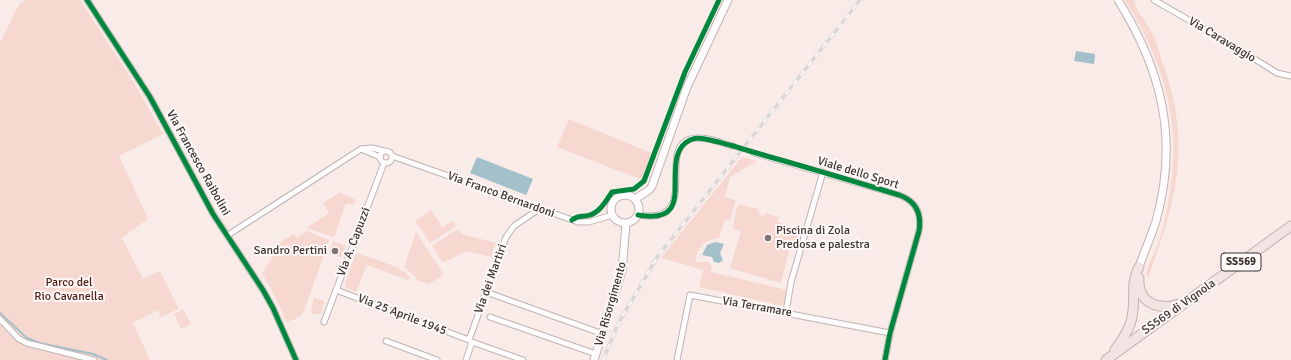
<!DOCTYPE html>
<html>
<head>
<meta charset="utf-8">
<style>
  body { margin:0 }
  canvas { display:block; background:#f9ebe8 }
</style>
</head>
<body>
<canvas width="1291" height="360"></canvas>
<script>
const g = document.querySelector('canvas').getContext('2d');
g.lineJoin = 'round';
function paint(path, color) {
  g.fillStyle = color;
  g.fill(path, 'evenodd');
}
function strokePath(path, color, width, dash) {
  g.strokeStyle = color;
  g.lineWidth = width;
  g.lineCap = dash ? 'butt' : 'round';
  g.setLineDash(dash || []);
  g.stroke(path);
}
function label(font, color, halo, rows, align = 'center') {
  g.font = font + ' Signika,sans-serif';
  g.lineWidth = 4;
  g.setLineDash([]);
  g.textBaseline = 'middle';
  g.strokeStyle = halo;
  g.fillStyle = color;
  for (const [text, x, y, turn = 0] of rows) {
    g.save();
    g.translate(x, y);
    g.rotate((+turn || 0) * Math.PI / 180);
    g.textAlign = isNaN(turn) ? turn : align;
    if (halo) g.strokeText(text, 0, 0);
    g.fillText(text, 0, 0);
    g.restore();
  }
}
paint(new Path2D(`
  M27 0H80L133 81 163 134 119 156 148 219 122 238 143 279 160 271 179 309 161 317 158 310 133 323 150 360H0V43L19 4Z
  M1125 0H1134C1136 12 1148 24 1153 34 1158 44 1160 56 1164 66 1192 148 1176 200 1148 279L1146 273C1151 258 1159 243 1163 227 1185 141 1172 75 1125 0Z
  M569 119 654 154 645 181 557 147Z
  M742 157 757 161 730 177 725 197 736 200 730 221 725 220 719 238C705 240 696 247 696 262H708L712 267 711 272 787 290 783 306 699 287 703 270 707 271 661 258Z
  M341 192 343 194 356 200 354 205 346 203 334 237 307 228 329 213 323 203Z
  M738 204 758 209 760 215 765 216V213L779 217 778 222 800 229 796 245 791 244 781 283 730 268 741 231 732 228Z
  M431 210 442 227 453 221 456 226 430 243 415 221Z
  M458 229 462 234 496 243 491 257 466 251 443 263 432 246Z
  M307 231 329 240C325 251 305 312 301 316 297 319 291 320 286 322L277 300 262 273 271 260 277 244 294 234 297 238Z
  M416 232 444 275 429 284 416 280V277L404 267Z
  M333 241 346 246 341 257 329 253Z
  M356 253C368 257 404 267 410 277L408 280 367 265 356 292 346 288 345 283Z
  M314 298 325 301 321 314H313L311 311Z
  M183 309 191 324 181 329 174 314Z`), '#f6d8d1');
paint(new Path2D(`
  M1076 51 1095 54 1094 64 1074 61Z
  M477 157 533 179 526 195 470 173Z
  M715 242 724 244 720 253 723 260 719 263 714 262 712 257 702 255 707 245Z`), '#a4c0ca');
strokePath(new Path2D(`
  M0 313 27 338 40 343 93 354 107 360`), '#a4c0ca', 2);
strokePath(new Path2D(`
  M733 146 754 153`), '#d3c6c3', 5, [5, 2.5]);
const minor = new Path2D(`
  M87 0 150 97 213 214 263 290 273 308 296 360
  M1154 0 1234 46 1277 73 1291 76
  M380 157a6 6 0 1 1 12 0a6 6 0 1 1-12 0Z
  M754 153 899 195C916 201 922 213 919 231L890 333 885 360
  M392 156 578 222H589L612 215
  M380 157 361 149 372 148 384 151
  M638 215C707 227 650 140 697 138 709 137 722 143 733 146
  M228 235 361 149
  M336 290 469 340
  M486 292 603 334
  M786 312 791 282 823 172
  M490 317 596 354
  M0 319 19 339 27 343 94 360
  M324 322 384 163
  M386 341 437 360
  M472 342 523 360
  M466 360 472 342 469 340 506 237 514 226 539 209
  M677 360 690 295 890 333`);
const secondary = new Path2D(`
  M1118 0C1162 70 1179 140 1156 221 1151 237 1144 252 1139 267
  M611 209a14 14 0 1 1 28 0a14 14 0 1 1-28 0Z
  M635 199 649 190 652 186 687 87 728 0
  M594 360 622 271 626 224`);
const trunk = new Path2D(`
  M1139 278C1137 303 1159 311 1179 304
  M1115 350C1124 337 1132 326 1133 310 1135 295 1131 281 1139 267
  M1106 360 1291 226`);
strokePath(minor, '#bfb4b2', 7);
strokePath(secondary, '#bfb4b2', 9);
strokePath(trunk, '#c5b0ac', 11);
strokePath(minor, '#fefcfc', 5);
strokePath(secondary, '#fefcfc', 7);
strokePath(trunk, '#f1e4e2', 9);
const rail = new Path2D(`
  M603 360 618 324 658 256 860 0`);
strokePath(rail, '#dbd7d7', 3.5);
strokePath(rail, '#fef9f8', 2, [6]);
strokePath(new Path2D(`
  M87 0 150 97 213 214 263 290 273 308 296 360
  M638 215C703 227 655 157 690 140 694 138 700 138 705 139 727 143 748 151 770 157 813 169 856 182 899 195 916 201 922 213 919 231L890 333 885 360
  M572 220C581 214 581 218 590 215 600 212 606 201 612 192L634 189 644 181 685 72 719 0`), '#00873e', 5);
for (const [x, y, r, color] of [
  [768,238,4,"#7e7371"],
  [335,251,4,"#7e7371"]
]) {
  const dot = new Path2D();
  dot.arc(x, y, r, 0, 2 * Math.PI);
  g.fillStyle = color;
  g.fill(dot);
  strokePath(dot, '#fef9f8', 1.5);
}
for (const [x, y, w] of [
  [1241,262,40]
]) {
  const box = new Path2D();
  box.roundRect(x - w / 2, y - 9, w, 18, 3);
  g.fillStyle = '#fef9f8';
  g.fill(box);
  strokePath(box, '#3c3331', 1);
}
label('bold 11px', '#3c3331', null, [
  ["SS569",1241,262]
]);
label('12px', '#3c3331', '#fef9f8', [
  ["Via Caravaggio",1222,40,31],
  ["Via Francesco Raibolini",198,163,61],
  ["Viale dello Sport",858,173,17],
  ["Via Franco Bernardoni",501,195,20],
  ["Via A. Capuzzi",354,242,-69],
  ["Via dei Martiri",491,279,-70],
  ["Via Risorgimento",611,304,-74],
  ["Via Terramare",757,307,10],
  ["SS569 di Vignola",1179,307,-35],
  ["Via 25 Aprile 1945",402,315,21]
]);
label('12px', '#3c3331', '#fef9f8', [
  ["Piscina di Zola",776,231],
  ["Predosa e palestra",776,245],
  ["Sandro Pertini",327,251,"right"]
], 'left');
label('12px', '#511b11', '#fef9f8', [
  ["Parco del",69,283],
  ["Rio Cavanella",69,297]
]);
</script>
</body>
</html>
